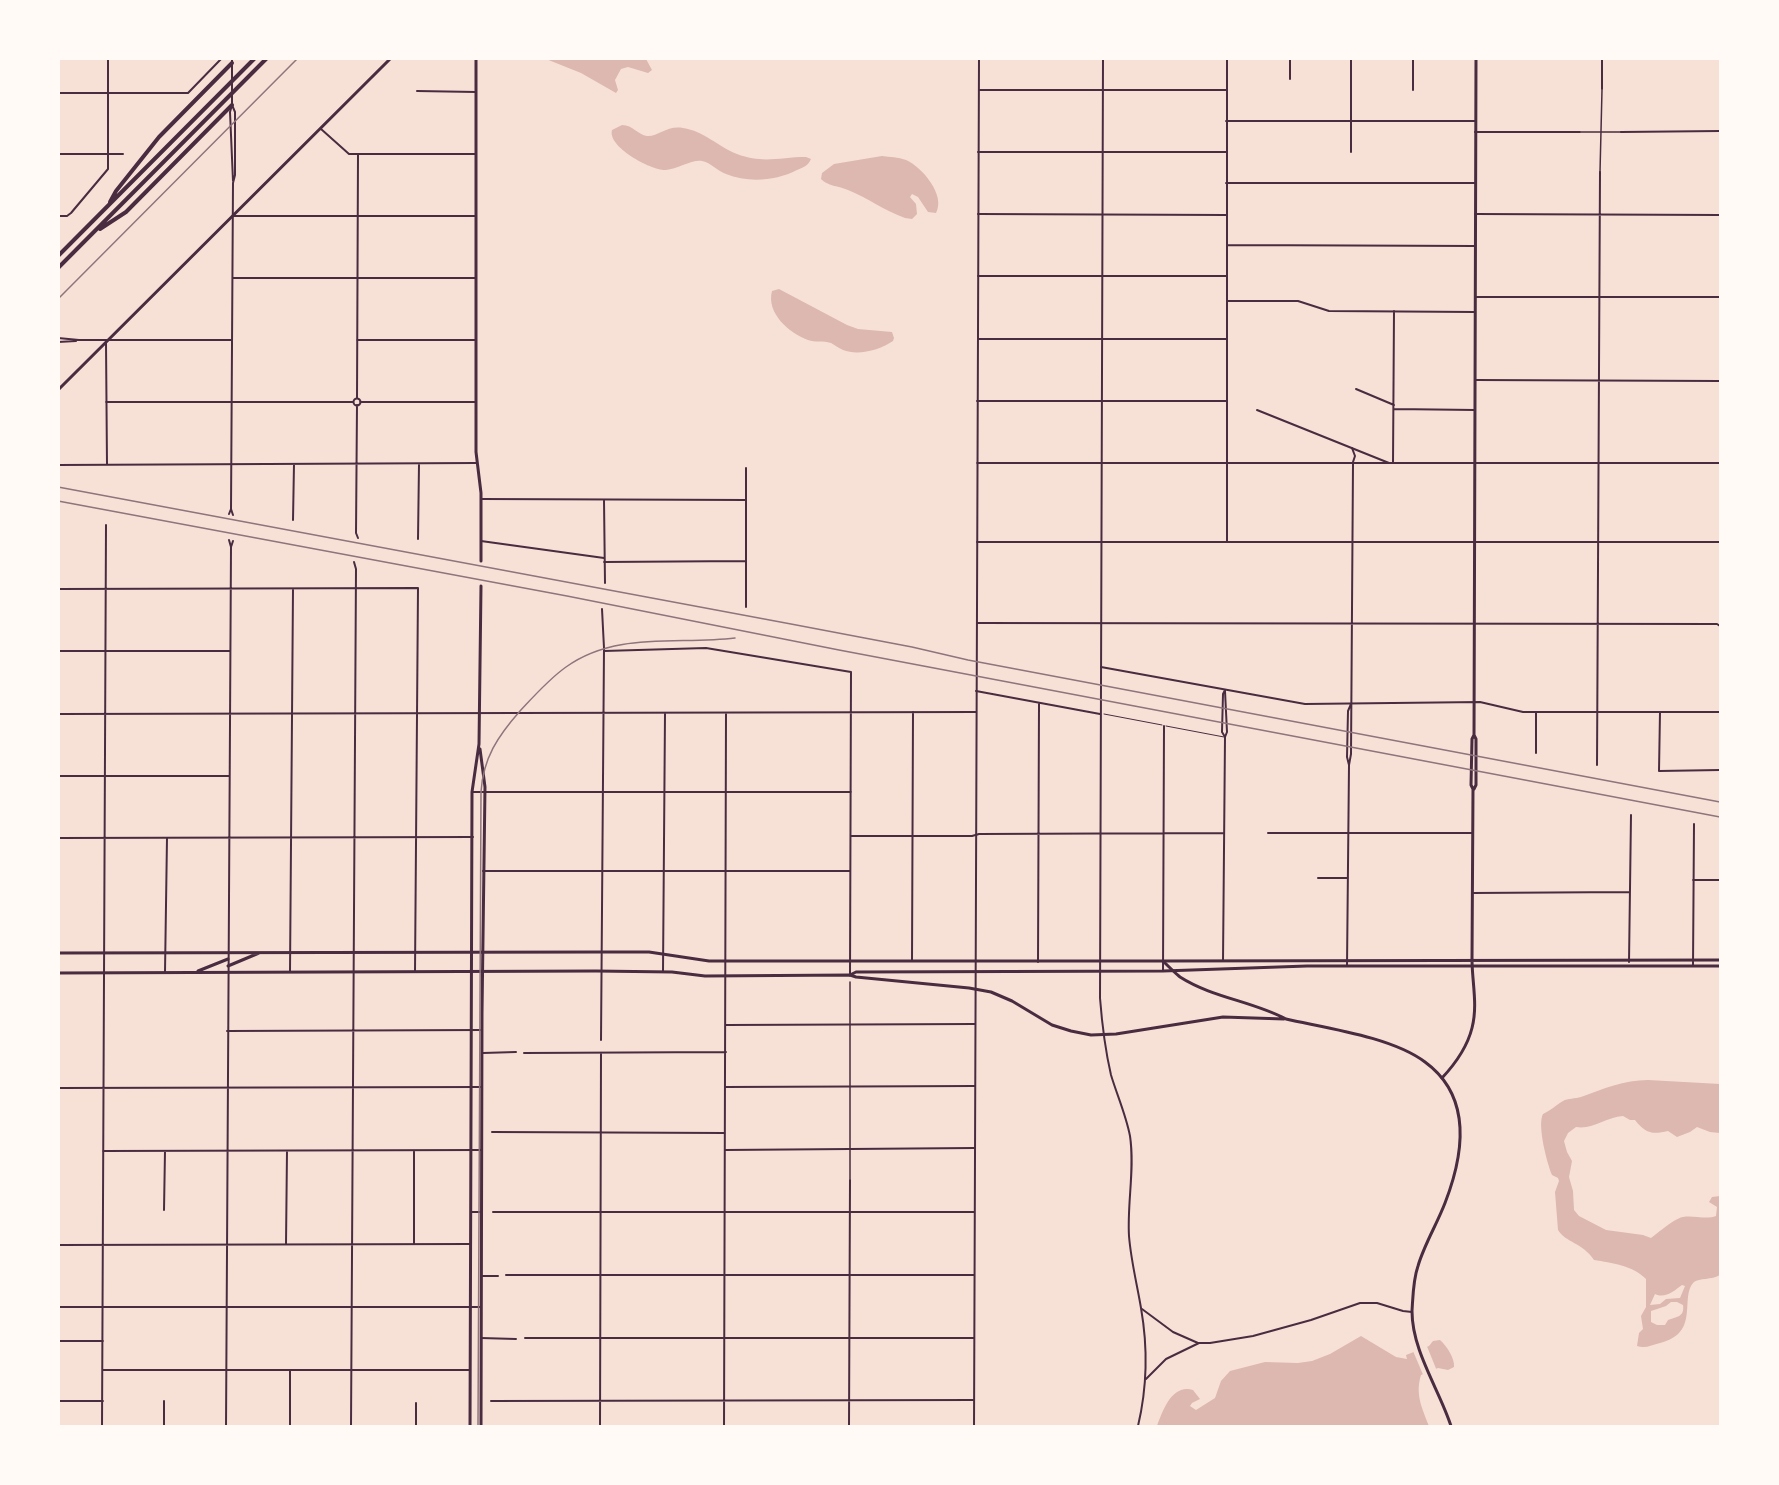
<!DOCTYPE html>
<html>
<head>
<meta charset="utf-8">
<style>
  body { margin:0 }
  #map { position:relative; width:1779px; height:1485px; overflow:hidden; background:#f7e1d7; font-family:Commissioner,sans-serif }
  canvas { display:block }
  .frame { position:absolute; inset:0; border:60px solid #fffaf5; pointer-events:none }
</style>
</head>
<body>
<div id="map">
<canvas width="1779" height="1485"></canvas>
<div class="frame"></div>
</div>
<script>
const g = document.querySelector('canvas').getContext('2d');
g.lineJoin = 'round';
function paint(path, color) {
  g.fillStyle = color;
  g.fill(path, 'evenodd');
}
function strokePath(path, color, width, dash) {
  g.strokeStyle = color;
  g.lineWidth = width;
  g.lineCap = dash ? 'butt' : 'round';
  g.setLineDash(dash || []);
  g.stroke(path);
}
paint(new Path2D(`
  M546 59H646L652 70 648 73 628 67 621 69 615 80 618 90 616 93 581 73Z
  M622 125C633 125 638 135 647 136 658 137 667 125 683 128 704 131 717 146 737 154 763 164 780 157 806 157L811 159C808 166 804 167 797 170 776 181 748 183 726 174 717 171 710 162 702 161 693 159 677 169 666 170 652 171 607 147 612 130Z
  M882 156C890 157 898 157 906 160 922 167 946 195 936 213L928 212 918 197 912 194 910 197 916 204 917 214 912 219 905 218C885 211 868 198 848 190 839 186 827 186 821 179L822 173 834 164Z
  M779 289 847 325 858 329 892 332 894 338 893 341C880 350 858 356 843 350 838 348 835 345 831 343 823 340 815 343 808 340 789 333 766 313 772 291Z
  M1648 1080 1720 1084V1133L1710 1132 1697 1127 1690 1132 1677 1137 1668 1131C1652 1135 1645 1133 1635 1120H1630L1623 1116C1606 1117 1593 1130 1576 1127L1568 1133 1564 1141 1567 1152 1572 1161 1569 1177 1573 1191 1574 1210 1579 1216 1606 1230 1643 1235 1651 1238C1658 1233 1675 1218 1683 1217 1694 1215 1706 1220 1716 1216L1717 1207 1709 1202 1712 1197 1720 1196V1275C1712 1280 1699 1278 1694 1282 1679 1297 1701 1333 1660 1343 1652 1345 1645 1349 1637 1346L1639 1333 1643 1329 1641 1316 1646 1307V1279C1632 1265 1612 1263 1594 1260 1582 1242 1566 1243 1558 1230L1555 1192 1559 1181 1558 1178 1552 1175C1547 1163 1537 1125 1543 1114 1551 1110 1555 1106 1563 1101 1568 1098 1575 1099 1581 1097 1603 1089 1624 1080 1648 1080ZM1682 1285 1685 1286 1680 1298 1666 1299 1660 1304 1650 1305 1655 1294C1665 1299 1674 1291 1682 1285ZM1671 1302H1677L1683 1305C1685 1317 1676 1317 1668 1320L1665 1325H1657L1651 1322V1311L1666 1306Z
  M1361 1336 1396 1357 1407 1359 1406 1355 1429 1346 1433 1341 1440 1340C1447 1346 1455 1359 1454 1367L1448 1370 1438 1368 1421 1375C1415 1394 1422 1408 1429 1426H1157C1163 1410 1172 1384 1193 1390L1200 1399 1192 1403 1190 1406 1196 1410 1215 1398 1221 1381 1230 1371 1265 1362 1298 1363 1312 1361 1330 1354Z`), '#dcb8b0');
paint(new Path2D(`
  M1426 1344 1437 1371 1424 1377 1413 1351Z`), '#f7e1d7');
strokePath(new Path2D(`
  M1104 714 1162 725
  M1166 726 1224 737`), '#4a2c40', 1);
strokePath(new Path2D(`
  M1581 132H1621
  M1600 172 1602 90
  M850 982V1179`), '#4a2c40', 1.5);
strokePath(new Path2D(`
  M1227 58V542
  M1290 58V79
  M1602 58V89
  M979 90H1227
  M1413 90V58
  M417 91 476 92
  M58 93H188L222 58
  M1226 121H1475
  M321 129 349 154H476
  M1475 132H1580
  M1621 132 1720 131
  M978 152H1226
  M1351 152V58
  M58 154H123
  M1226 183H1475
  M978 214 1226 215
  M1475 214 1720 215
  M58 216H67L71 213 108 169V58
  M233 216H476
  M1227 245 1475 246
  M978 276H1227
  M233 278H476
  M1475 297H1720
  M1228 301H1298L1329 311 1475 312
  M978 339H1227
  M357 340H476
  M106 343 107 465
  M1475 380 1720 381
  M1356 389 1394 405
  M357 398 358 154
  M353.5 402a3.5 3.5 0 1 1 7 0a3.5 3.5 0 1 1-7 0Z
  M977 401H1227
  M106 402H353
  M360 402H476
  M357 405 356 533 358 538
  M1394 409 1475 410
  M1257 410 1389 463
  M1393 463 1394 311
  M58 465 476 463
  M746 468V607
  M482 499 746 500
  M604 500 605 583
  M293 520 294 464
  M418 539 419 464
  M481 541 604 558
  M977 542H1720
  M231 547 233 541
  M604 562 746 561
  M58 589 418 588 415 972
  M977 623 1717 624 1720 626
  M58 651H230
  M604 651 706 648 851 672 850 975
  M1101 667 1305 704 1480 702 1523 712H1720
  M976 691 1100 714
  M1536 712V753
  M1660 712 1659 771 1720 770
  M58 714 976 712
  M1225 737 1222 732 1223 694 1225 690
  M1349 765 1351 754 1353 463
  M1597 765 1600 172
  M58 776H229
  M473 792H851
  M1268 833H1472
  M851 836H972L979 834 1224 833
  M58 838 473 837
  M483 871H850
  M1318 878H1348
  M1693 880H1720
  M1472 893 1630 892
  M912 961 913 712
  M1223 961 1225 737 1227 732 1225 691
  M1038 962 1039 704
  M1629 962 1631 815
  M1347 966 1349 765 1347 757 1348 711 1351 704
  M1693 966 1694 824
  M663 971 665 713
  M1163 971 1164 726
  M165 972 167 838
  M290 972 293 589
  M726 1025 975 1024
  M227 1031 482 1030
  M601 1040 604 648 602 609
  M483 1053 516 1052
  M524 1053 726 1052
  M725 1087 975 1086
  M58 1088 482 1087
  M492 1132 725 1133
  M725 1150 974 1148
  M103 1151 481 1150
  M164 1210 165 1151
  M471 1212H481
  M493 1212H974
  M286 1244 287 1151
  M414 1244V1151
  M58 1245 471 1244
  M506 1275H974
  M481 1276H498
  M58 1307H481
  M1142 1309 1173 1332 1198 1343
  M481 1338 516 1339
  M525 1338H974
  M58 1341H103
  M103 1370H470
  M290 1370V1426
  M1146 1379 1166 1359 1199 1343H1210L1253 1336 1311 1320 1360 1303H1377L1403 1311 1412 1312
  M58 1401H103
  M491 1401 974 1400
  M102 1426 106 525
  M164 1426V1401
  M226 1426 231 547 229 540
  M351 1426 356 569 354 562
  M416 1426V1403
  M600 1426 601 1053
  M724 1426 726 713
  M849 1426 850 1180`), '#4a2c40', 2);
strokePath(new Path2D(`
  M232 58V105L230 112 233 181
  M1103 58 1100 998C1102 1024 1105 1049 1111 1075 1117 1095 1126 1115 1130 1136 1135 1169 1127 1203 1129 1236 1131 1261 1137 1284 1141 1308 1148 1348 1147 1388 1138 1426
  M58 338 79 340H232
  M58 342 76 341
  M1352 448 1355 456 1353 462
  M977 463H1720
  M231 509 233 515
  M229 514 231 509 233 183 235 175V112L232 105
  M974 1426 979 58`), '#4a2c40', 2);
strokePath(new Path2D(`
  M476 58V452L481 493V561
  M58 390 391 58
  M480 749 485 787 482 1013 481 1426
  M1474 789 1476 785V739L1474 735
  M1163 961 1720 960
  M850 975 856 972 1163 971 1307 966H1720
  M1442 1078C1456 1063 1467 1048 1472 1028 1478 1005 1472 982 1472 959 1472 903 1473 846 1473 789L1471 785 1472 739 1474 735 1476 58
  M470 1426 472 792 479 744 481 586`), '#4a2c40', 3);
strokePath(new Path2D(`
  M58 953 601 952H649L709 961H1163C1168 966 1174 972 1180 977 1213 998 1252 1001 1286 1019 1326 1028 1392 1037 1425 1062 1473 1097 1464 1154 1445 1203 1437 1224 1424 1245 1418 1266 1413 1280 1413 1296 1412 1311 1412 1351 1439 1389 1451 1426
  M228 966 259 953
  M198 971 228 959
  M58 973 596 971 672 972 705 976 850 975 856 977 969 988 991 992 1012 1001 1052 1025 1071 1031 1091 1035 1116 1034 1223 1017 1284 1019`), '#4a2c40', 3);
strokePath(new Path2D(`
  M110 202 116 191 159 137 232 63
  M100 229 126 212 232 105
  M58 256 255 58
  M58 268 267 58`), '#4a2c40', 4);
strokePath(new Path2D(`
  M58 299 298 58
  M58 487 791 624 912 647 968 660 1720 802
  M58 501 567 596 839 650 1720 817
  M478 1426 481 792C483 758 498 736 520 711 534 696 549 679 566 667 616 631 678 645 735 638`), '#8f747c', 1.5);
</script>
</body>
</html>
